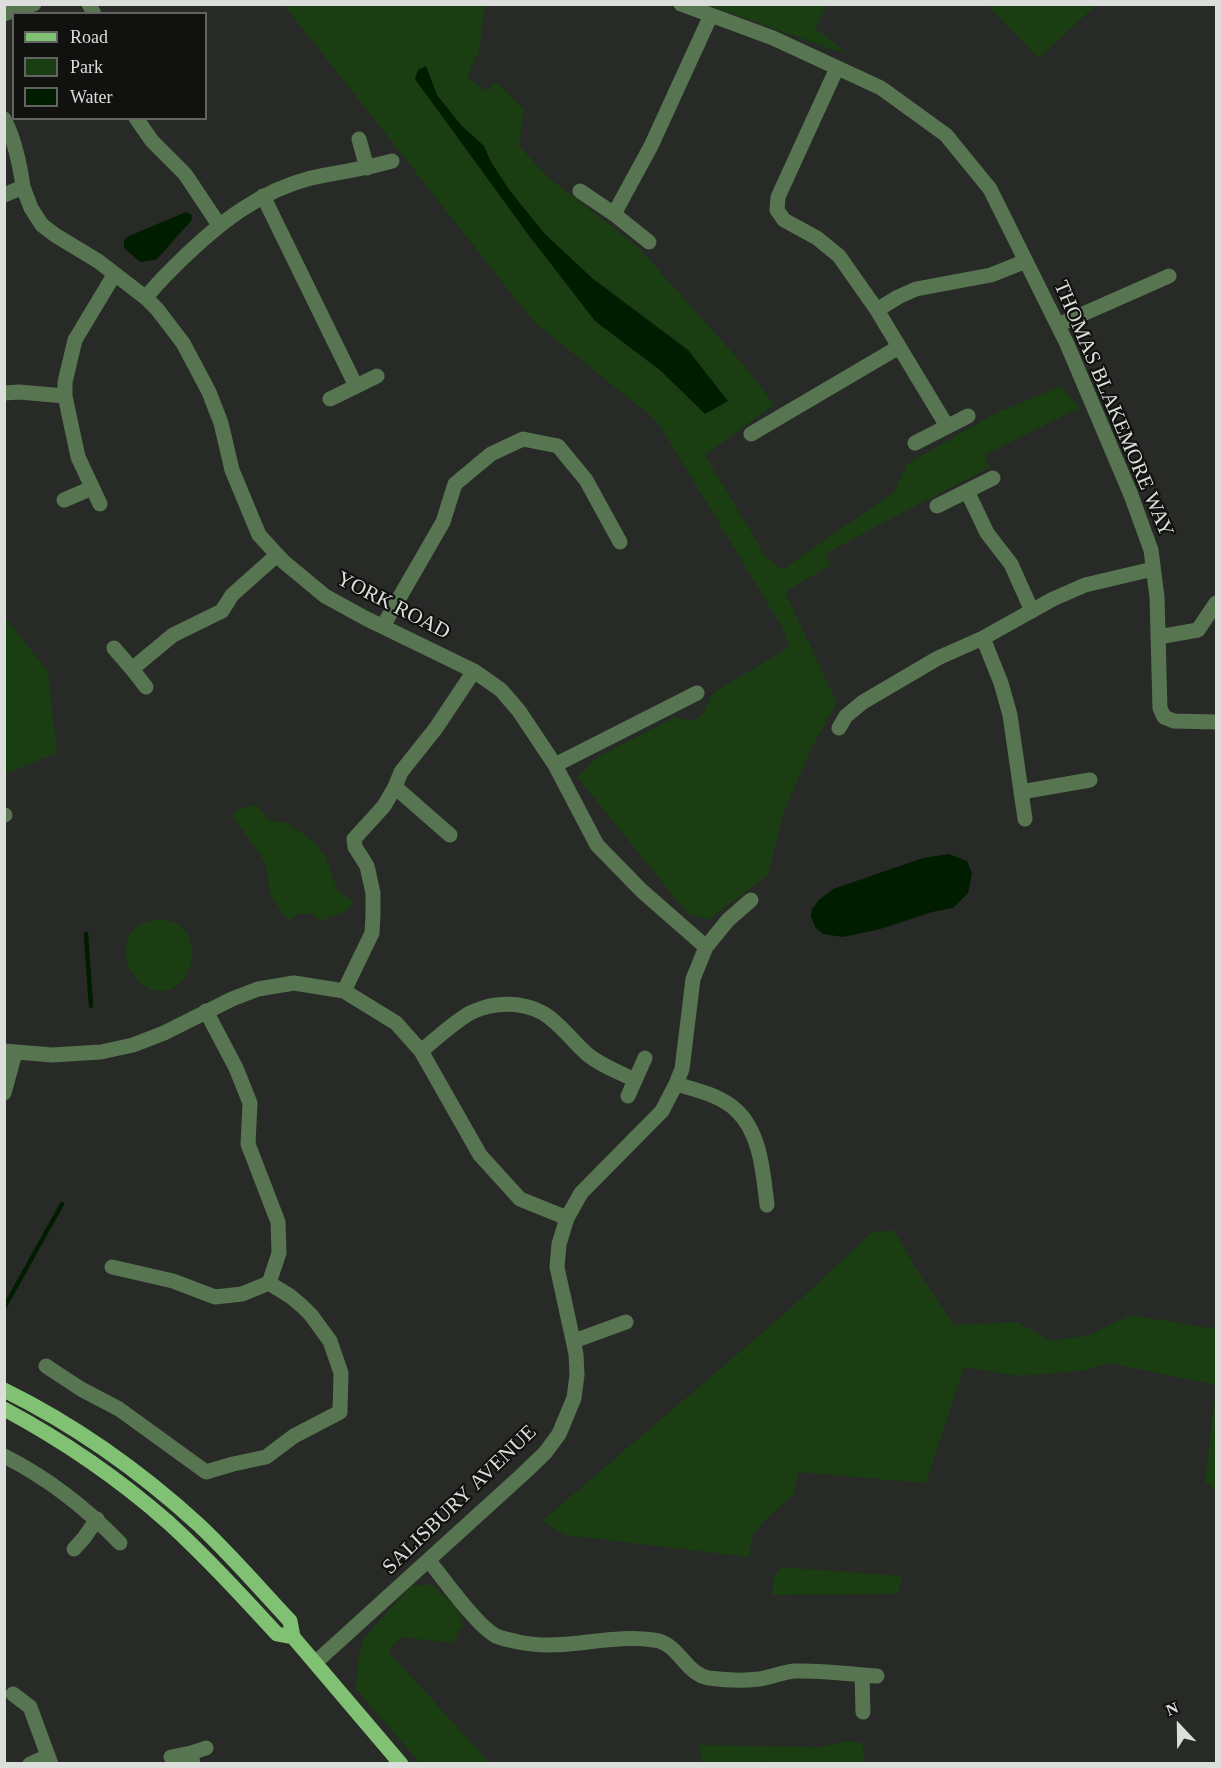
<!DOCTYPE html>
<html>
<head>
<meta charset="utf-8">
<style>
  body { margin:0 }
  #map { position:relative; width:1221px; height:1768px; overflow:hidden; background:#272a26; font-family:Georgia,serif }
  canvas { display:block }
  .frame { position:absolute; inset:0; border:6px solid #dbdedb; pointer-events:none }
  .legend { position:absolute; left:12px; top:12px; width:195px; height:108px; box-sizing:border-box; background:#111210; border:2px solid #626461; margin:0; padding:8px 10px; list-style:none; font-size:18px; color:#dbdedb }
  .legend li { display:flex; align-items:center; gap:12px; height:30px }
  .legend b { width:30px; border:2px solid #626461 }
  .north { position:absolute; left:1149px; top:1696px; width:60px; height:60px; -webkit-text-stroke:4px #111210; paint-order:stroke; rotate:338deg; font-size:16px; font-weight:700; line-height:24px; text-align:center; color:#dbdedb }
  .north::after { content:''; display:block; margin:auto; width:21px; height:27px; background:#dbdedb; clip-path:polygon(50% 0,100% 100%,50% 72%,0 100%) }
</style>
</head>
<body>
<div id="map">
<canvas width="1221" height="1768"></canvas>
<div class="frame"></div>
<ul class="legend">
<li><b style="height:8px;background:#81c173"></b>Road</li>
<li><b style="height:16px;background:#1a3e12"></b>Park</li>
<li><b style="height:16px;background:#011d00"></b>Water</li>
</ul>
<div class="north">N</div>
</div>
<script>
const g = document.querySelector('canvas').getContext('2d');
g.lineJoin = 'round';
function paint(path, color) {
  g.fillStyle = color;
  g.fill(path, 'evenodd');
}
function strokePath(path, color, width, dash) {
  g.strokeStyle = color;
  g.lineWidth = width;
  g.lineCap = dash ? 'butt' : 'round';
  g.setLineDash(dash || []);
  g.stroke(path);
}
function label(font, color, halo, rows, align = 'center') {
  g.font = font + ' Georgia,serif';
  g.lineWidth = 4.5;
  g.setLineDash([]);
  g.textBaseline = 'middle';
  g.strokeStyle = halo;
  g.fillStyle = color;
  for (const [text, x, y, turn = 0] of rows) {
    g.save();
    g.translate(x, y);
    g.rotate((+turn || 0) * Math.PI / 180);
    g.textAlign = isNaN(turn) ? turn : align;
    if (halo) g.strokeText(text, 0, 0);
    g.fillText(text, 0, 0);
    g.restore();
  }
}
paint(new Path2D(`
  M284 5H485L479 51 467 77 486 91 496 82 524 109 519 146 549 178 638 247 748 370 774 405 705 455 766 557 782 570 894 492 907 464 994 414 1060 386 1080 408 984 455 990 467 826 553 831 565 785 592 837 703 812 747 783 814 768 875 709 920 688 914 577 777 598 757 675 717 693 721 703 714 713 693 790 647 782 627 657 421 533 321Z
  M708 5H827L815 28 846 52 834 50Z
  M987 5H1096L1039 58Z
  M5 617 48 672 57 753 5 774Z
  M256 804 268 820 287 823 316 843 326 859 338 891 354 901 346 911 320 921 312 914H296L290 921 281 912 270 893 266 866 258 851 233 818 235 811Z
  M158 919C164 920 170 920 176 923 203 938 194 988 163 991 128 994 102 926 158 919Z
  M894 1230 915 1267 954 1325 1017 1322 1050 1341 1089 1335 1130 1315 1216 1329V1490L1205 1482 1216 1385 1109 1363 1083 1371 1018 1376 964 1367 926 1483 798 1472 794 1494 767 1518 752 1536 749 1557 565 1535 542 1521 790 1309 871 1233Z
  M781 1567 902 1576 898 1594 772 1595 774 1577Z
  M431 1584 456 1607 463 1625 453 1643 401 1637 388 1651 490 1763H420L356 1689 358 1661 364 1638 411 1586Z
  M848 1741 862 1743 865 1763 770 1764 765 1761 751 1764 703 1763 698 1745 818 1747Z`), '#1a3e12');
paint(new Path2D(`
  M426 66 437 95 461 125 484 146 491 162 510 191 545 234 592 278 688 350 728 401 705 414 661 371 595 321 530 237 415 79 418 70Z
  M186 212 192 215 191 221 156 260 140 262 124 248V240L129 236Z
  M949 854 967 861 972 874 968 893 953 908 932 912 880 929 843 937 823 934 815 927 811 916 812 909 819 900 833 889 923 858Z`), '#011d00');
strokePath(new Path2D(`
  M86 934 91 1006
  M4 1308 62 1204`), '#011d00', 4.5);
strokePath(new Path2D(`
  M89 4 94 14
  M681 4 773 38 881 88 946 135 990 189 1067 344 1131 495 1151 550 1157 597 1160 708 1164 717 1174 721 1216 722
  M4 14 34 4
  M837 68 778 197 777 210 784 220 817 238 839 256 877 310 947 426
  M136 118 152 141 185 174 219 225
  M4 119C15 140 20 165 23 187
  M359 139 367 168
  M580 191 614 214 649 242
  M4 195 23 187 31 208 42 225 55 235 98 261 146 298 157 309 183 343 209 392 221 423 232 470 259 535 284 562 325 596 365 618 474 671 501 690 519 711 555 765 597 845 642 891 706 947
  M263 196 356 386
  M614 214 651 146 711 15
  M146 298C156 284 168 273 180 261 218 224 259 191 311 178 338 172 365 169 392 161
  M877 310 898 297 916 289 991 275 1026 261
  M1058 325 1169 276
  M4 393 19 392 65 396
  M330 399 377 376
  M751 434 899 347
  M915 443 968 416
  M967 491 987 533 1011 564 1032 611
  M64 500 92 488
  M100 504 78 457 65 396V382L75 340 114 275
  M937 506 993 478
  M383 626 443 522 455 484 491 454 523 439 558 446 586 480 620 542
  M1158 637 1198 630 1216 603
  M983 638 1001 683 1010 715 1025 819
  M114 648 132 669 173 635 222 611 232 595 277 555
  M132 669 146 687
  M839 728 846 716 863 702 938 658 983 638 1053 599 1085 585 1153 569
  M555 765 697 693
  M395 787 450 835
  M1021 792 1090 780
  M4 815H5
  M344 991 372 933 373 915V893L367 866 355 847 354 839 384 806 395 787 401 772 436 728 474 671
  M206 1011 236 1068 250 1103 248 1144 278 1222 279 1253 269 1283
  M4 1051 52 1055 101 1052 133 1045 164 1033 232 999 258 989 294 983 344 991 396 1023 421 1051 480 1155 520 1199 567 1218
  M421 1051C435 1040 456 1020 472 1012 494 1002 521 1001 543 1013 560 1023 572 1041 587 1054 601 1066 619 1072 635 1080
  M676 1084C696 1090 720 1095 736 1110 761 1133 763 1173 767 1205
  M4 1093 15 1053
  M628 1096 645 1058
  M574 1341 626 1322
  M46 1366 81 1389 119 1409 206 1472 233 1464 266 1457 294 1436 340 1412 341 1373 330 1341 311 1315 302 1306 290 1296 269 1283 242 1294 215 1297 173 1281 112 1267
  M4 1456C48 1478 86 1508 120 1543
  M74 1549 84 1538 97 1519
  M429 1561C444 1579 477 1626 496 1636 503 1639 511 1640 518 1642 565 1652 608 1633 654 1640 679 1643 685 1674 709 1678 724 1680 743 1681 759 1679 771 1677 783 1672 794 1671 822 1670 849 1674 877 1676
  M316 1662 522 1475 545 1453 559 1434 574 1398 577 1375 576 1354 557 1267 559 1244 567 1218 581 1193 662 1111 676 1084 682 1069 693 979 706 947 728 920 751 900
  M862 1675 863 1712
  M13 1694 30 1707 51 1764
  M171 1757 191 1753
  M30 1764 48 1756
  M193 1764 191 1753 206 1748`), '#577550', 15);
strokePath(new Path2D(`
  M4 1390C75 1425 141 1472 199 1525 231 1555 260 1589 290 1621L293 1637 401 1764
  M4 1409C64 1441 119 1479 169 1523 207 1558 242 1596 277 1634L293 1637`), '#81c173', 15);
label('21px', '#dbdedb', '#111210', [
  ["THOMAS BLAKEMORE WAY",1113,409,67],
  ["YORK ROAD",393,606,27],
  ["SALISBURY AVENUE",460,1500,-44]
]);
</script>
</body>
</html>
